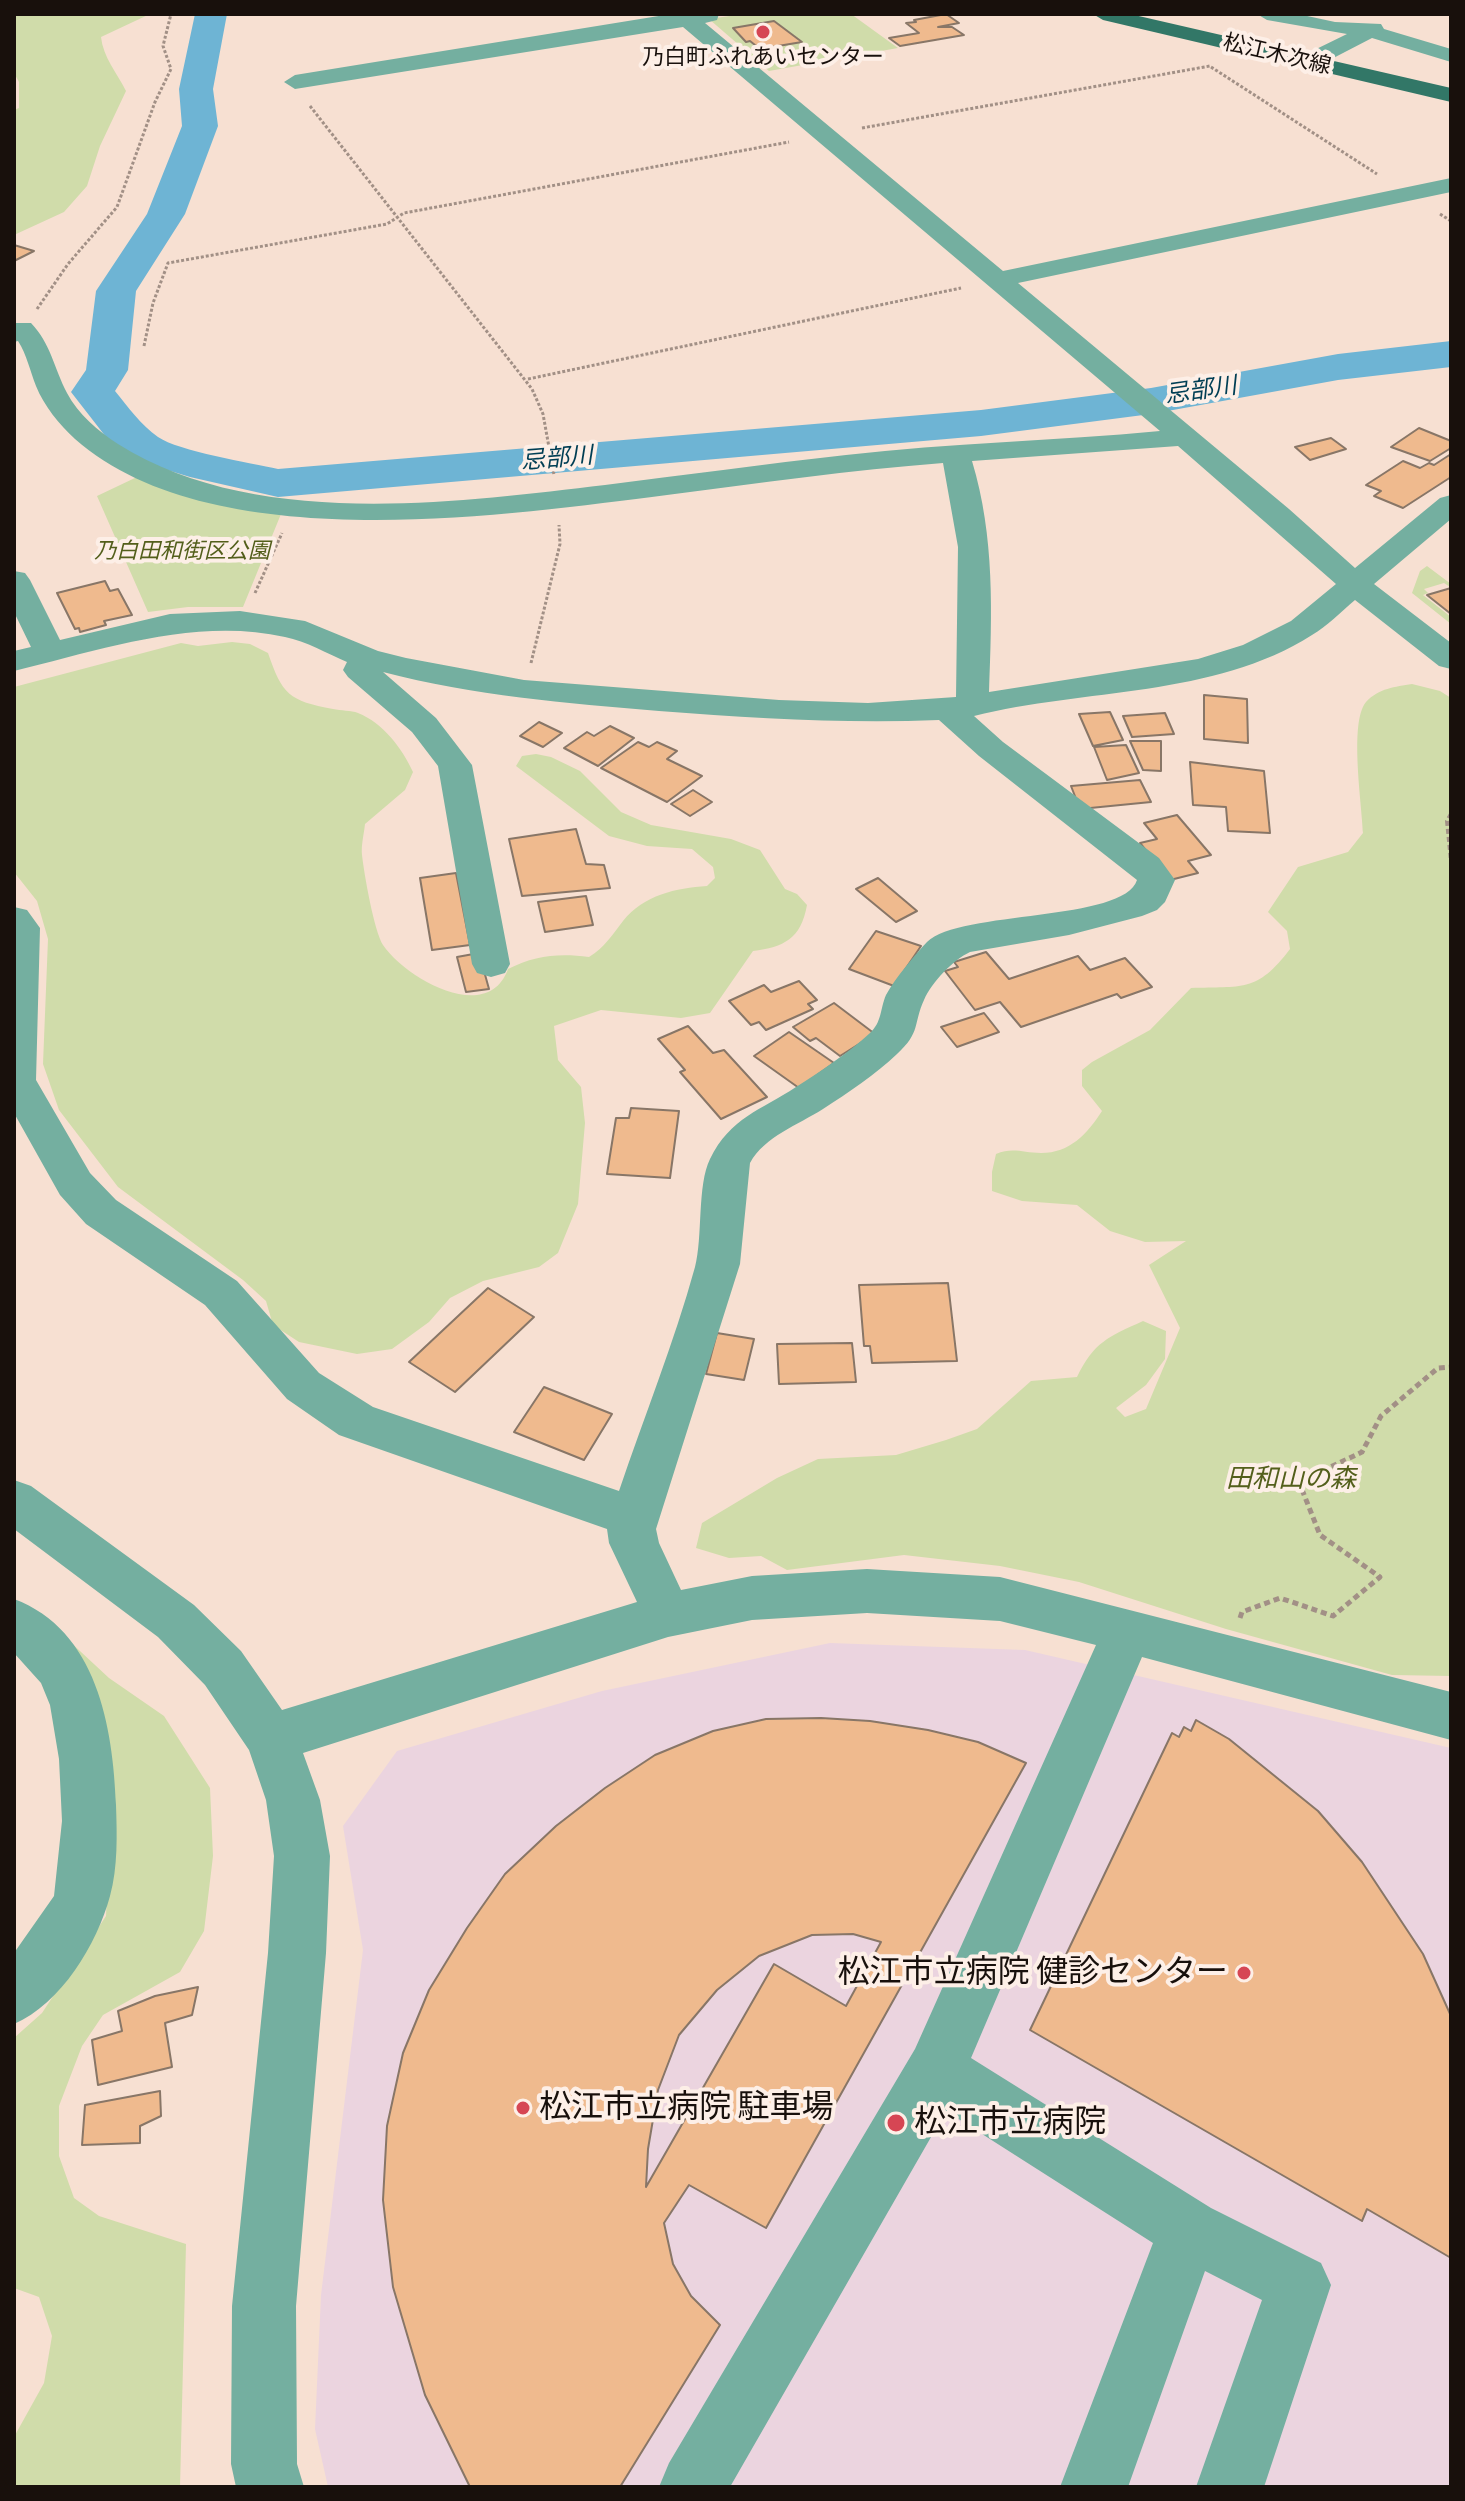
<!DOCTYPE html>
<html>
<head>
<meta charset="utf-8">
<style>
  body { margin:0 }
  #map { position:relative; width:1465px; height:2501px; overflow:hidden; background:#f7e0d2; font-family:Bitter,serif }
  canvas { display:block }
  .frame { position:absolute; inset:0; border:16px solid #18100c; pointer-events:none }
</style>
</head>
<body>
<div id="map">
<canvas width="1465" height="2501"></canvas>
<div class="frame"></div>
</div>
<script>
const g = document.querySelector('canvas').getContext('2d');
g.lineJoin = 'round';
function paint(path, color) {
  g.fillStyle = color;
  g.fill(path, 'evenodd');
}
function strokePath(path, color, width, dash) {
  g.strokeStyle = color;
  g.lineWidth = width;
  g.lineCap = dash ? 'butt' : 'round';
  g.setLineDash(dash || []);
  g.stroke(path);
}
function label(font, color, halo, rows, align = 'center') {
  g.font = font + ' Bitter,"Noto Sans JP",serif';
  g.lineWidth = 8;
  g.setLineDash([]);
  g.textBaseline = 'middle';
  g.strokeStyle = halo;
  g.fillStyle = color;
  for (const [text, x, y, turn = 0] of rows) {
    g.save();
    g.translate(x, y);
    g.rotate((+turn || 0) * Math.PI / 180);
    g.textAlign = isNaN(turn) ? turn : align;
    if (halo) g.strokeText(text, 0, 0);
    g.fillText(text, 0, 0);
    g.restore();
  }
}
paint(new Path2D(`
  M830 1643 1025 1650 1451 1748V2487H328L315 2429 321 2295 363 1950 343 1826 397 1751 602 1691Z`), '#ebd4df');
paint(new Path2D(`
  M14 14H150L101 37C103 57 117 73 126 91L100 146 87 186 64 212 14 235V110L19 108V82L14 73Z
  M743 14H851L898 48 769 71 709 19Z
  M137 477 211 502 281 514 243 607H188L148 612 97 496Z
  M1427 566 1451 584 1450 587 1444 583 1424 589 1428 593 1423 595 1451 617V624L1412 593 1420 571Z
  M232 642 250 644 268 653C282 694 289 701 333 709 341 711 351 710 358 713 383 723 402 748 413 772L405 790 365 824C364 834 361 845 362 855 364 873 374 931 383 945 406 979 488 1025 508 969 535 955 560 953 589 957 605 947 612 935 623 921 644 895 676 888 707 886L715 878 713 867 692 849 647 846 609 836 516 766 522 756 536 754 551 757 580 771 621 812 651 825 731 839 760 850 785 889 797 894 807 905C801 939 784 947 753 951L710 1013 681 1018 601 1010 554 1026 558 1060 581 1087 585 1123 578 1204 558 1253 539 1267 483 1281 450 1298 429 1322 392 1349 357 1354 299 1342 273 1325 266 1301 243 1280 118 1187 59 1110 43 1064 48 939 37 901 14 872V687L181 643 198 646Z
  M1412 684 1440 691 1451 698V1676L1392 1675 1226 1629 1079 1582 1000 1566 904 1555 787 1570 761 1556 729 1558 696 1548 702 1523 777 1478 818 1459 896 1455 946 1440 977 1429 1031 1381 1077 1377C1094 1342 1108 1337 1143 1321L1166 1331 1165 1359 1146 1385 1116 1408 1125 1417 1146 1409 1180 1328 1149 1265 1186 1241 1145 1242 1110 1231 1077 1205 1022 1201 992 1191V1172L996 1154C1013 1147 1023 1153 1041 1153 1070 1153 1087 1134 1102 1111L1082 1086V1070L1092 1062 1150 1030 1191 988C1242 986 1257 993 1290 949L1287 931 1268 912 1298 867 1348 852 1363 833C1362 804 1349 722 1366 702 1379 688 1395 687 1412 684Z
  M38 1612 109 1678 164 1716 210 1788 213 1856 204 1931 180 1972 103 2015 82 2046 59 2106V2156L74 2198 99 2216 186 2244 180 2487H14V2437L44 2383 52 2336 39 2297 14 2288V2038L42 2013 106 1916 108 1867Z`), '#d0dcaa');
paint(new Path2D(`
  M195 14H227L213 89 218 126 185 214 136 291 128 370 115 391C128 407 141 425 158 437 178 451 251 463 278 469L981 410 1151 388 1338 354 1451 341V367L1338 380 1151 414 981 436 278 497 190 477 128 458 106 437 71 392 86 370 96 291 147 214 182 126 179 89Z`), '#6eb4d4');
const building = new Path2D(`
  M946 14 959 23 938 27H952L964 35 900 46 889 38 919 33 906 23 916 22 914 20Z
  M774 21 802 42 760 49 750 41 746 42 733 28Z
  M14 245 34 251 14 261Z
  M1419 428 1451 441V448L1430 461 1391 447Z
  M1331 438 1346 449 1310 460 1295 447Z
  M1451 454V477L1403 508 1374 496 1381 491 1366 485 1403 461 1420 468 1429 463 1434 465Z
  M105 581 110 591 118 589 132 615 104 621 106 625 80 632 79 628 75 629 57 593Z
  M1451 588V614L1427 595Z
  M1204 695 1247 699 1248 743 1204 739Z
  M1110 712 1123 740 1093 746 1079 714Z
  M1165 713 1174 734 1132 737 1123 716Z
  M539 722 562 733 543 747 520 736Z
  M610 726 634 738 598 766 564 748 587 732 594 736Z
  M1130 741H1161V771L1143 770Z
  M638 742 649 747 657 742 677 751 667 759 702 776 667 802 601 768Z
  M1126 745 1139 773 1107 780 1094 747Z
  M1190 762 1264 771 1270 833 1228 831 1226 807 1193 805Z
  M1140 780 1151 802 1080 809 1071 786Z
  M693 790 712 802 690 816 671 804Z
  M1177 815 1211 855 1188 861 1198 873 1170 880 1140 843 1157 839 1144 823Z
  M576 829 586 864 604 865 610 888 522 896 509 839Z
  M456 873 470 945 432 950 420 878Z
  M878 878 917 911 896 922 856 889Z
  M586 896 593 925 545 932 538 902Z
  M876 931 921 946 894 986 849 969Z
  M986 952 1009 979 1078 956 1090 970 1125 958 1152 987 1121 998 1117 994 1021 1027 1000 1002 975 1010 945 971 958 967 954 962Z
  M479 953 489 989 466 992 457 957Z
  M799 981 817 1000 808 1004 813 1009 766 1030 759 1022 751 1025 729 1001 764 985 771 992Z
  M834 1003 875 1034 840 1056 816 1038 810 1041 793 1027Z
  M984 1013 999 1032 957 1047 941 1027Z
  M688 1026 713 1053 724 1050 767 1097 721 1119 680 1072 685 1070 658 1039Z
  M789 1032 834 1063 799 1088 754 1056Z
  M631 1108 679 1111 670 1178 607 1174 616 1118H629Z
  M948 1283 957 1361 872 1363 870 1346H864L859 1285Z
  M488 1288 534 1317 455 1392 409 1362Z
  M717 1333 754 1339 744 1380 706 1374Z
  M852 1343 856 1382 779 1384 777 1344Z
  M544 1387 612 1414 584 1460 514 1432Z
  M821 1718 870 1721 928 1730 978 1742 1026 1763 766 2228 689 2185 664 2223 673 2264 691 2296 720 2325 620 2487H470L425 2395 393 2287 383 2200 387 2126 403 2053 429 1990 467 1928 505 1874 556 1826 605 1788 655 1755 713 1731 766 1719ZM853 1934 881 1942 846 2006 774 1964 646 2187 648 2149 658 2090 679 2035 717 1990 759 1956 812 1935Z
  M1196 1720 1229 1739 1318 1811 1362 1862 1423 1954 1451 2016V2258L1367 2209 1362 2221 1030 2030 1172 1733 1179 1737 1184 1727 1191 1731Z
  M198 1987 192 2015 165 2023 172 2067 98 2085 92 2040 122 2031 118 2011 155 1996Z
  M160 2091 161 2116 140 2126V2143L82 2145 85 2105Z`);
paint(building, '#efba8e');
strokePath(building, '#887667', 2);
strokePath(new Path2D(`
  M1211 67 1377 174
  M310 106 532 389 543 414 554 475
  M862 128 1210 66
  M1440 214 1451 221
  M37 309 68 264 117 207 155 102 171 69 163 46 171 14
  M144 346 153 303 168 263 387 224 404 213 789 142
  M528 379 961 288
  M255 593 282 533
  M531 663 560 544 559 525`), '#a29086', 3, [3, 2]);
strokePath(new Path2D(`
  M1451 814 1447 821 1451 861`), '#a29086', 4, [5, 3]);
strokePath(new Path2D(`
  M1240 1618 1242 1612 1280 1598 1333 1616 1380 1577 1320 1535 1299 1482 1362 1452 1381 1416 1438 1368 1451 1367`), '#a29086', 5, [6, 4]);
paint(new Path2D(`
  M671 14H719L717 20 705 23 1003 271 1451 178V192L1018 283 1289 509 1355 568 1440 498 1451 495V519L1374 584 1451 643V669L1439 666 1355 600C1341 612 1327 626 1312 635 1213 698 1085 688 974 716L1003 742 1159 858 1175 880 1165 902 1157 910 1142 916 1069 935 970 952C953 960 932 982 924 1000 913 1024 921 1032 897 1054 876 1074 848 1093 823 1109 798 1125 765 1136 750 1163L740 1264 656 1529 659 1543 681 1590 752 1576 867 1569 1000 1577 1451 1692V1740L1142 1657 971 2058 1211 2208 1321 2263 1331 2285 1264 2487H1196L1262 2300 1205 2271 1128 2487H1060L1153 2243 946 2111 730 2487H659L669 2463 915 2049 1096 1645 1000 1621 867 1613 752 1620 668 1637 303 1753 320 1800 330 1856 326 1953 296 2306 297 2464 304 2487H236L231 2464 232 2306 268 1953 274 1856 266 1800 249 1750 205 1685 158 1637 14 1529V1480L31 1486 194 1605 241 1651 282 1710 637 1602 609 1543 607 1529 339 1435 287 1399 205 1305 86 1224 60 1195 14 1113V907L27 910 40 928 36 1080 90 1173 116 1200 237 1281 319 1373 373 1407 619 1491C644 1417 674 1343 695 1267 703 1237 697 1185 710 1159 730 1118 761 1110 796 1087 821 1071 848 1053 870 1033 882 1022 880 1009 886 995 895 978 914 956 927 942 960 910 1124 922 1137 880L979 756 939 720C845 724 753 718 659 711 566 703 474 696 383 672L436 718 472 765 510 964 505 973 491 977 477 973 472 964 438 766 412 732 348 677 343 670 347 662C328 654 306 641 285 637 195 617 101 650 14 671V651L31 647 14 612V571L25 573 30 580 60 640 170 614 240 611 305 621 378 651 406 658 524 680 779 700 868 703 956 697 958 547 943 463C851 470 759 483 667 495 501 516 211 559 75 439 59 424 44 406 36 386 30 371 27 355 18 341L14 342V323H31C51 344 54 368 67 393 78 414 98 431 118 444 254 530 453 503 605 485 685 475 765 464 846 455 950 443 1055 441 1160 431L683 27 295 89 284 82 295 75ZM1178 446 1336 584 1291 621 1243 645 1198 659 989 692C992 614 995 537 972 461Z
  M1257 14H1298L1335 22 1381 24 1384 29 1451 49V62L1372 38 1316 67H1300L1297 62 1300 57 1347 34 1267 20Z
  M14 1599C97 1630 113 1727 116 1805 117 1835 118 1867 110 1896 97 1944 61 2004 14 2024V1953L54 1896 62 1821 59 1759 50 1705 41 1683 14 1653Z`), '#74afa0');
paint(new Path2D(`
  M1093 14H1130L1451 88V102L1103 20Z`), '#327767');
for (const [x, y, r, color] of [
  [763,32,8,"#d64654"],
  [1244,1973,8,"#d64654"],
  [523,2108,8,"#d64654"],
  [896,2123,10,"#d64654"]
]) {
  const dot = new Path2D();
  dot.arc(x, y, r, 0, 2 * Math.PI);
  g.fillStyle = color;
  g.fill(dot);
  strokePath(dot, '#fdefe7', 3);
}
label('22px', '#18100c', '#fdefe7', [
  ["松江木次線",1277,55,13]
]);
label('22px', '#18100c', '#fdefe7', [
  ["乃白町ふれあいセンター",763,58]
]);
label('italic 22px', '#535f1b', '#fdefe7', [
  ["乃白田和街区公園",182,552]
]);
label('italic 24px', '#003e54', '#fdefe7', [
  ["忌部川",1201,391,-8],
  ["忌部川",557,459,-5]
]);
label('italic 26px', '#535f1b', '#fdefe7', [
  ["田和山の森",1291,1480]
]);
label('32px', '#18100c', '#fdefe7', [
  ["松江市立病院 健診センター",1228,1973,"right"],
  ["松江市立病院 駐車場",539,2108],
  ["松江市立病院",914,2123]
], 'left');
</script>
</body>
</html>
